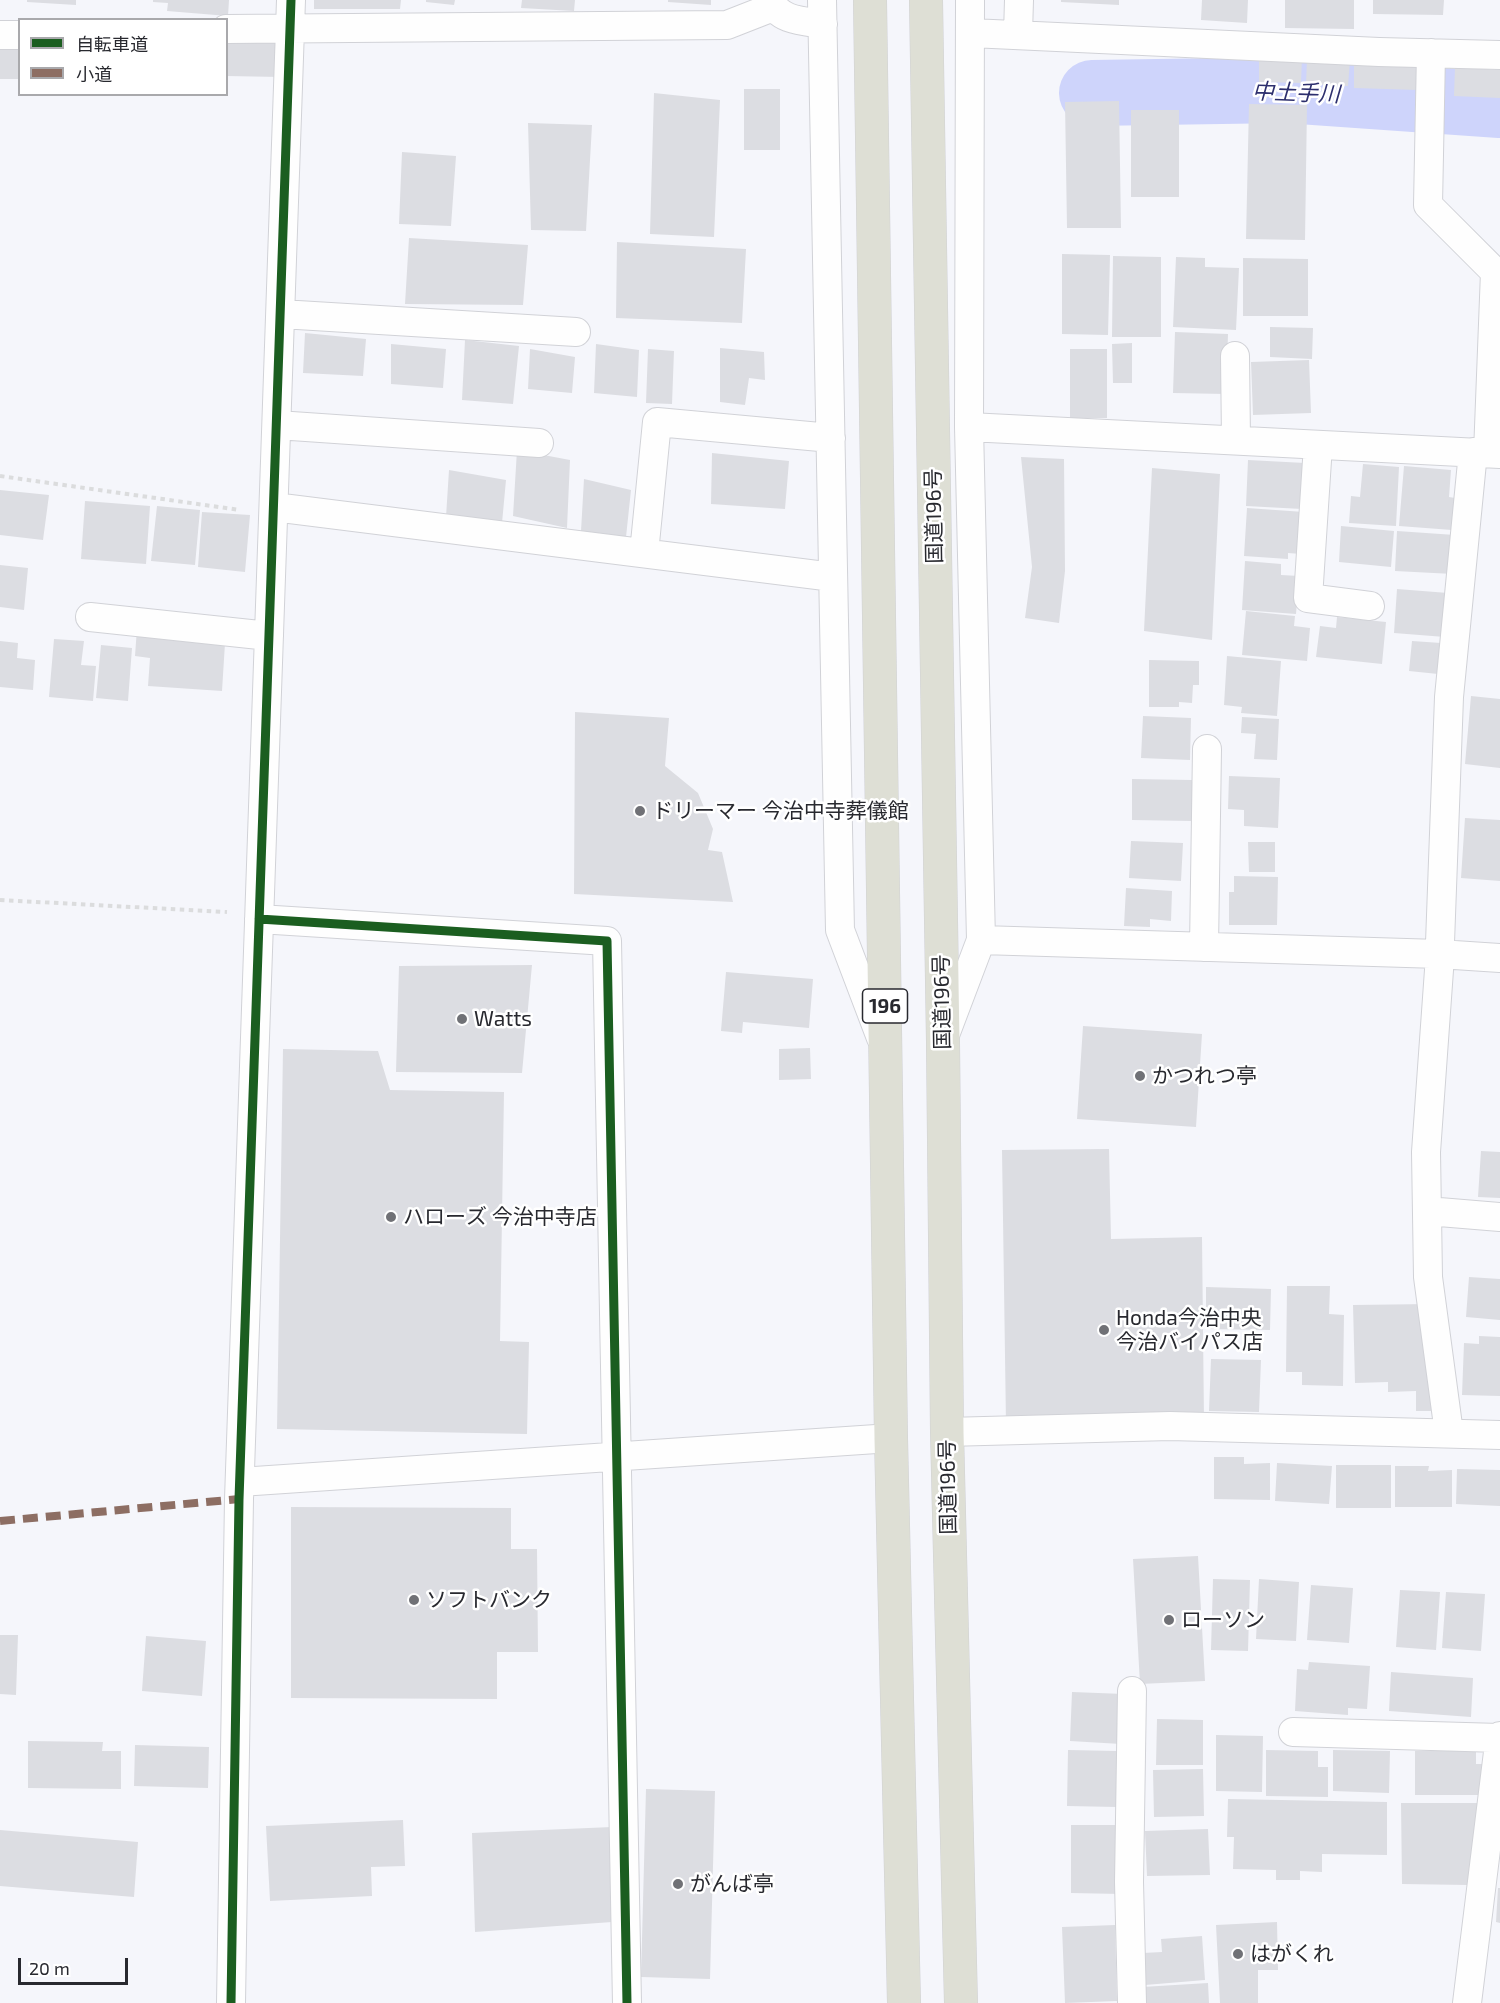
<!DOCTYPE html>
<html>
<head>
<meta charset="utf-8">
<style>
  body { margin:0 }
  #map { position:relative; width:1500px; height:2003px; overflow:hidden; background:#f5f6fb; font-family:"Exo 2","Noto Sans JP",sans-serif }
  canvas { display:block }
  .legend { position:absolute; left:18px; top:18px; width:210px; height:78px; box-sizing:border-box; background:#fff; border:2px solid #a9a9ac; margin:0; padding:8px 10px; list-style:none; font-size:18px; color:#28292f }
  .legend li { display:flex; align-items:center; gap:12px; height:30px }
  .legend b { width:30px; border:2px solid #a9a9ac }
  .scale { position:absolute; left:18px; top:1958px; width:110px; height:27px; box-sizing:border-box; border:3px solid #28292f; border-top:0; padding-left:8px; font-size:18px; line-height:21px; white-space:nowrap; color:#28292f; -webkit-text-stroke:4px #fff; paint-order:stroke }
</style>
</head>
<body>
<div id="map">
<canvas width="1500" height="2003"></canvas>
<ul class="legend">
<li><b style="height:8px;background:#1b5e20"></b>自転車道</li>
<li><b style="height:8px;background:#8d6e63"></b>小道</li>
</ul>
<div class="scale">20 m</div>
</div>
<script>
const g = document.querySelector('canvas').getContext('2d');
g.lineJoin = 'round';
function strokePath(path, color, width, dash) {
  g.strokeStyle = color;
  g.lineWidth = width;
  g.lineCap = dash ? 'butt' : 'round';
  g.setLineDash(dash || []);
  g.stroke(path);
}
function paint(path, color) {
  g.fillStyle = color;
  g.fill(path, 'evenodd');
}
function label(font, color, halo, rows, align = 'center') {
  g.font = font + ' "Exo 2","Noto Sans JP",sans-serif';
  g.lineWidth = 5;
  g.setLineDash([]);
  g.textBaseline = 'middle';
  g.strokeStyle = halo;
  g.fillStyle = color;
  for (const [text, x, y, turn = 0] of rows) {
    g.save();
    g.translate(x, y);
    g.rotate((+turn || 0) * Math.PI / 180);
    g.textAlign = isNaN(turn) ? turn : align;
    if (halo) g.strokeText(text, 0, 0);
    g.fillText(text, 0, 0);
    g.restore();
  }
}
strokePath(new Path2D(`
  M1092 93 1286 90 1500 105`), '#ced4fb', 66);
paint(new Path2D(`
  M27 0H76V5L27 2Z
  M153 0H229L228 16 167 11 168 3 153 2Z
  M314 0H401L400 9H314Z
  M426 0H455L454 5 426 2Z
  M522 0H575L574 11 521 8Z
  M668 0H711V5L668 2Z
  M1061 0H1119V5L1061 2Z
  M1202 0H1248L1247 23 1201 20Z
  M1285 0H1354V29L1285 28Z
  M1373 0H1444L1443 15 1373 14Z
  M226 37H281V77L226 76Z
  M0 44H20V79H0Z
  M1259 56 1302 57 1301 83 1259 82Z
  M1307 59 1350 61 1348 86 1306 84Z
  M1354 63 1418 65V90L1354 88Z
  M1455 67 1500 70V98L1454 96Z
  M744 89H780V150H744Z
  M654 93 720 100 714 237 650 234Z
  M1119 101 1121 228H1067L1065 102Z
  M1249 104 1307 105 1305 240 1246 239Z
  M1131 110H1179V197H1131Z
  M528 123 592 125 586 231 531 230Z
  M402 152 456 156 451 226 399 224Z
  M409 238 528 245 523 305 405 304Z
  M617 242 746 249 742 323 616 318Z
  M1062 254 1110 255 1108 335 1062 334Z
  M1113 256 1161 257V337H1112Z
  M1176 257 1205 258V267L1239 268 1236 330 1173 327Z
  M1243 258 1308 259V316H1243Z
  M1270 327 1313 328 1312 359 1270 357Z
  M1175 332 1228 334 1226 394 1173 393Z
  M305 333 366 339 363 376 303 373Z
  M465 340 519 346 513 404 462 400Z
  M1132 343V383H1113L1112 344Z
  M391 344 446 349 443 388 391 384Z
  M596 344 639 350 637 397 594 393Z
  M720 348 764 352 765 380 749 378 745 405 720 402Z
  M530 349 575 357 572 393 528 389Z
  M648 349 674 351 672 404 646 403Z
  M1070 349H1107V418H1070Z
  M1309 360 1311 413 1253 415 1251 362Z
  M517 450 570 460 567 528 513 516Z
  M712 453 789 461 785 509 711 504Z
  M1021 457 1064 459 1065 571 1059 623 1025 618 1032 567Z
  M1248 460 1305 463 1302 509 1246 506Z
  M1363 464 1399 467 1396 526 1349 523 1351 496 1360 497Z
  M1404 466 1451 470 1449 497 1455 498 1452 530 1399 526Z
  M1152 468 1220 474 1212 640 1144 631Z
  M449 470 506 480 502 523 446 517Z
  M584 479 631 490 626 537 581 531Z
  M0 490 49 495 43 540 0 535Z
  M85 501 150 506 146 564 81 559Z
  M157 506 200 510 195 565 151 561Z
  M1247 508 1304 512 1301 554 1288 553V559L1244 556Z
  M202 512 250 515 245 572 198 567Z
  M1341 526 1394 531 1391 567 1339 562Z
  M1397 531 1455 535 1453 574 1395 571Z
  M1245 561 1281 564V575L1299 576 1296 614 1242 610Z
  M0 565 28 568 24 610 0 607Z
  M1397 589 1448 593 1445 637 1394 633Z
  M1246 611 1295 616 1294 626 1310 628 1307 661 1242 655Z
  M1337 617 1386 622 1382 664 1316 657 1320 626 1336 628Z
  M137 628 225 643 222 691 148 686 150 658 135 656Z
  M54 639 84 641 81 665 96 666 93 701 49 697Z
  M0 641 18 643 17 658 35 660 33 690 0 687Z
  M1412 641 1441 643 1438 674 1409 671Z
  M101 645 132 648 128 701 96 698Z
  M1227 656 1281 661 1277 716 1241 713 1242 707 1224 705Z
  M1149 660 1199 661V685H1193L1192 703 1179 702V707H1149Z
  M1471 696 1500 699V768L1465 764Z
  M575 712 669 718 665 766 698 793 713 829 708 850 722 852 733 902 574 894Z
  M1143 716 1191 718 1190 760 1141 758Z
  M1242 717 1279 719 1277 760 1254 759 1256 734 1241 733Z
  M1229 776 1280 778 1278 828 1244 826V810L1228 809Z
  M1132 779 1192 780V821L1132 820Z
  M1465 818 1500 820V881L1461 878Z
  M1131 841 1183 843 1181 881 1129 878Z
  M1248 842H1275V872H1249Z
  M1234 876 1278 877 1277 925H1229V892H1234Z
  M1126 888 1172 891 1171 921 1150 919V927L1124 926Z
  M532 965 522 1073 396 1072 399 966Z
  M726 972 813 979 809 1028 743 1022 742 1033 721 1031Z
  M1083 1026 1202 1034 1196 1127 1077 1119Z
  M810 1048 811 1079 779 1080V1049Z
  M283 1049 378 1051 390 1090 504 1092 500 1341 529 1342 527 1434 277 1429Z
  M1109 1149 1111 1239 1202 1237 1204 1421 1006 1424 1002 1150Z
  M1481 1151 1500 1152V1198L1478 1197Z
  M1469 1277 1500 1279V1320L1466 1317Z
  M1287 1286H1330L1329 1314 1344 1315 1343 1386 1302 1385V1372H1286Z
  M1206 1287 1271 1289 1270 1330 1206 1329Z
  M1430 1304 1432 1411H1416V1391L1388 1392V1382L1355 1383 1353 1305Z
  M1479 1336 1500 1337V1396L1462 1395 1464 1343 1479 1344Z
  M1211 1359 1261 1360 1259 1412 1209 1411Z
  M1214 1457H1244V1464L1270 1463V1500L1214 1499Z
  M1277 1463 1332 1466 1329 1504 1275 1501Z
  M1336 1465H1391V1508H1336Z
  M1395 1466H1429L1428 1471 1452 1470V1507H1395Z
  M1457 1469 1500 1470V1506L1456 1504Z
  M291 1507 511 1508V1549H537L538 1652H497V1699L291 1698Z
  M1198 1556 1205 1681 1140 1684 1133 1559Z
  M1213 1579 1250 1580 1248 1651 1211 1650Z
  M1259 1579 1299 1582 1296 1641 1256 1639Z
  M1311 1585 1353 1588 1349 1643 1307 1640Z
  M1400 1590 1440 1592 1436 1650 1396 1647Z
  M1446 1592 1485 1594 1481 1651 1442 1648Z
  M0 1635H18L16 1695 0 1694Z
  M146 1636 206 1641 202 1696 142 1691Z
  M1309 1662 1370 1666 1367 1709 1348 1708V1715L1295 1711 1297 1669 1308 1670Z
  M1391 1672 1473 1678 1471 1717 1389 1711Z
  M1072 1692 1124 1694 1121 1744 1070 1741Z
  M1157 1719 1203 1720V1765H1156Z
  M1216 1735 1263 1736 1262 1792 1216 1791Z
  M28 1741 103 1742 102 1751H121V1789L28 1788Z
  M135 1745 209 1747 208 1788 134 1786Z
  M1068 1750 1117 1751V1807L1067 1806Z
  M1266 1750 1318 1751V1767H1328V1797L1266 1796Z
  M1333 1750 1390 1751 1389 1793 1333 1791Z
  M1415 1751H1476V1764H1485V1795H1415Z
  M1203 1769 1204 1816 1154 1817 1153 1770Z
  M646 1789 715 1791 710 1979 641 1977Z
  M1228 1799 1387 1802V1855L1322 1854V1872L1300 1871V1880H1276V1870L1233 1869 1234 1837H1227Z
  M1401 1803H1479L1468 1885 1402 1884Z
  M403 1820 405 1866 371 1867 372 1896 270 1901 266 1826Z
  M1071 1825H1121V1894L1071 1893Z
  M612 1827V1922L475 1932 472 1833Z
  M1208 1829 1210 1875 1147 1876 1145 1831Z
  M0 1830 138 1842 134 1897 0 1886Z
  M1498 1888H1500V1923L1496 1922Z
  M1277 1922 1278 1970H1258V2003H1220L1216 1925Z
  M1115 1925 1117 2001 1065 2003 1062 1927Z
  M1202 1936 1205 1980 1145 1985 1143 1953 1162 1952 1161 1939Z
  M1208 1983 1209 2003H1143L1142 1987Z`), '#dcdde2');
const minor = new Path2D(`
  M771 0C778 21 804 21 823 24
  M822 0 840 930 881 1038
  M226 29 727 25 773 7
  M971 33 1379 52 1500 55
  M1018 34 1019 0
  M0 35H20
  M1431 53 1428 205 1495 272 1488 453
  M281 314 576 332
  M1235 356 1236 440
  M277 425 539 443
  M969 427 1500 454
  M1318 445 1308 598 1370 606
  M274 507 833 577
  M644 553 657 422 831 438
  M90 617 269 636
  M259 919 607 941 627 2003
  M981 940 1439 954 1500 958
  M1204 947 1207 749
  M945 1035 981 940 969 427 970 0
  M1427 1211 1500 1217
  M947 1432 1170 1426 1500 1435
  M1449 1433 1428 1277 1426 1152 1439 970 1449 697 1473 452
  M240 1482 891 1438
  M1132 1691 1129 1882 1132 2003
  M1293 1732 1500 1738
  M231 2003 239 1499 291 0
  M1467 2003 1500 1736`);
const trunk = new Path2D(`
  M870 0 891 1438 904 2003
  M926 0 943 1042 947 1432 961 2003`);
strokePath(minor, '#d1d2d7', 30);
strokePath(trunk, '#d0d1d4', 34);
strokePath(new Path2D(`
  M0 476 240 510
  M0 900 227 912`), '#dbdcdd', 4, [4.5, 4.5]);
strokePath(minor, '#fefefe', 28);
strokePath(trunk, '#dedfd5', 33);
strokePath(new Path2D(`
  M0 1521 239 1499`), '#8d6e63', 8, [15, 8]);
strokePath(new Path2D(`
  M259 919 607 941 627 2003
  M231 2003 239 1499 291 0`), '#1b5e20', 9);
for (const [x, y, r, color] of [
  [640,811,6,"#707176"],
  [462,1019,6,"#707176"],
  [1140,1076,6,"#707176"],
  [391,1217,6,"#707176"],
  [1104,1330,6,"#707176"],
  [414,1600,6,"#707176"],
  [1169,1620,6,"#707176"],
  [678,1884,6,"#707176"],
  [1238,1954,6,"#707176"]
]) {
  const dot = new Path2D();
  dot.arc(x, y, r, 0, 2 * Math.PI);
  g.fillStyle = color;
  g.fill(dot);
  strokePath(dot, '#fff', 2);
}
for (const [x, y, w] of [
  [885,1006,45]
]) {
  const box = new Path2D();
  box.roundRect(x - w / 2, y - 17, w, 34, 4.5);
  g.fillStyle = '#fff';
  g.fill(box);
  strokePath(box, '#28292f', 1.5);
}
label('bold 20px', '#28292f', null, [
  ["196",885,1006]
]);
label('21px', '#28292f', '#fff', [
  ["国道196号",934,516,-91],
  ["国道196号",942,1002,-91],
  ["国道196号",948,1487,-91]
]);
label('21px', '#28292f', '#fff', [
  ["ドリーマー 今治中寺葬儀館",652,811],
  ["Watts",474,1019],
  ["かつれつ亭",1152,1076],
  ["ハローズ 今治中寺店",403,1217],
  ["Honda今治中央",1116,1318],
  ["今治バイパス店",1116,1342],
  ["ソフトバンク",426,1600],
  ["ローソン",1181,1620],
  ["がんば亭",690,1884],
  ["はがくれ",1250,1954]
], 'left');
label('italic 22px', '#2d2f6e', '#fff', [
  ["中土手川",1296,93,2]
]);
</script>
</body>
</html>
